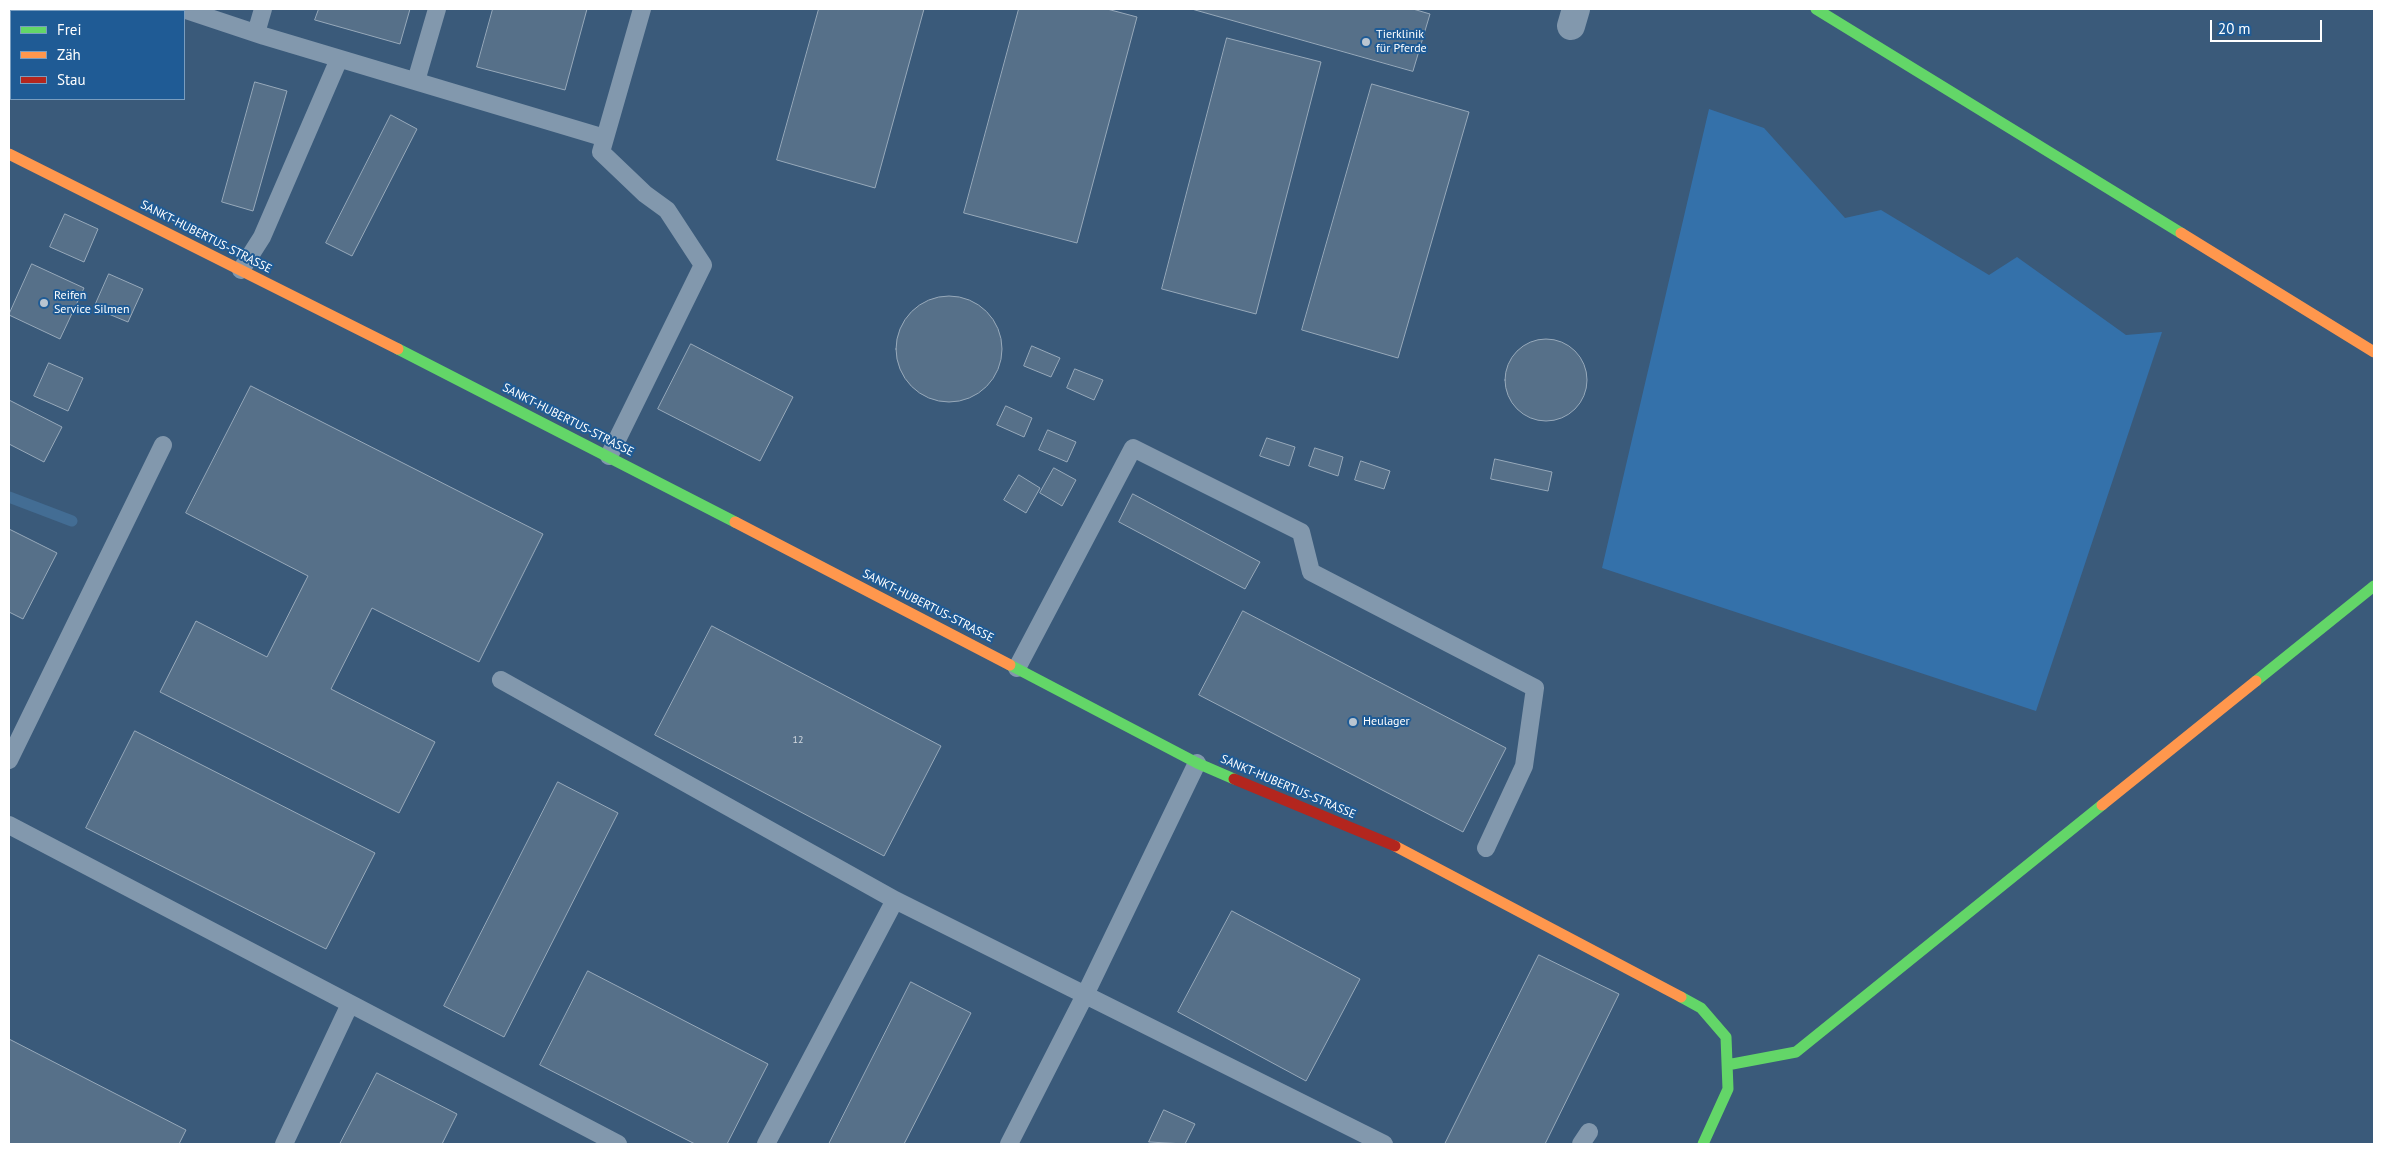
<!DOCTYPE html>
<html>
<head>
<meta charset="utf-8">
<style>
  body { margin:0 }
  #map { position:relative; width:2383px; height:1153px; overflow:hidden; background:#3a5a7a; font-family:"PT Sans",sans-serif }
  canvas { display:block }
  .frame { position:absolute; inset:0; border:10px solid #fff; pointer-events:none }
  .legend { position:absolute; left:10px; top:10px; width:175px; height:90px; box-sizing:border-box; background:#1f5b95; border:1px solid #799dbf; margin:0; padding:6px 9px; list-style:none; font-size:15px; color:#fff }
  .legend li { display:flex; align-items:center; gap:10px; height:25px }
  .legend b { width:25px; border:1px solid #799dbf }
  .scale { position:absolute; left:2210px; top:20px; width:112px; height:22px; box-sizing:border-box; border:2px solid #fff; border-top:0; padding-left:6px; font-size:15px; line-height:18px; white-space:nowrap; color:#fff; -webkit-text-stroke:4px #1f5b95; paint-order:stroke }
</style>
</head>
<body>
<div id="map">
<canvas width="2383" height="1153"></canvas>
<div class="frame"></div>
<ul class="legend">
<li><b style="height:6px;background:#63d668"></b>Frei</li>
<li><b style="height:6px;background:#ff974d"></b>Zäh</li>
<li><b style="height:6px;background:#b3261e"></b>Stau</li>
</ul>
<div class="scale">20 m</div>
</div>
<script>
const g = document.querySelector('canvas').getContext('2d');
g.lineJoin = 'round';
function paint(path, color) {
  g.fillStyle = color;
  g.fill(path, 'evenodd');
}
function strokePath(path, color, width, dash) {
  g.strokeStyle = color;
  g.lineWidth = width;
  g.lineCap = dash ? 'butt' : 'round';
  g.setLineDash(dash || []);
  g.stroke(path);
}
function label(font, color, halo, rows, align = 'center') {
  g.font = font + ' "PT Sans",sans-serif';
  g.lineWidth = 4;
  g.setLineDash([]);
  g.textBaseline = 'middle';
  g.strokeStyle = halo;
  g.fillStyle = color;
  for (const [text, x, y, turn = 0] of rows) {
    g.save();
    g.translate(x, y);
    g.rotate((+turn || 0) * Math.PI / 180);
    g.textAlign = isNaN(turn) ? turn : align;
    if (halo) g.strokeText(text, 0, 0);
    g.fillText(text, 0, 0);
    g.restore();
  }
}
paint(new Path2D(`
  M1709 109 1764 128 1845 218 1881 210 1989 275 2017 257 2126 335 2162 332 2036 711 1602 568Z`), '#3471aa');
strokePath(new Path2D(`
  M9 497 72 521`), '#436d94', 11);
const building = new Path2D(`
  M319 9H410L400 44 315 20Z
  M493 9H587L565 90 477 67Z
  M819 9H924L875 188 777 160Z
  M1019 9H1107L1137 17 1077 243 964 213Z
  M1192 9H1413L1430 14 1413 71Z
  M1227 38 1321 62 1256 314 1162 289Z
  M255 82 287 91 253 211 222 202Z
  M1372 84 1469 112 1398 358 1302 330Z
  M391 115 417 129 352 256 326 243Z
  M65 214 98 229 84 262 50 247Z
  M32 264 84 288 60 339 9 315Z
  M109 274 143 289 128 322 94 308Z
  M896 349a53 53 0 1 1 106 0a53 53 0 1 1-106 0Z
  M1505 380a41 41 0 1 1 82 0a41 41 0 1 1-82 0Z
  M691 344 793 397 760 461 658 409Z
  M1032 346 1060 358 1051 377 1024 366Z
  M49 363 83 378 68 411 34 396Z
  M1075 369 1103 380 1094 400 1067 388Z
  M251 386 543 534 479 662 372 608 331 689 435 742 399 813 160 692 196 621 267 657 308 576 186 513Z
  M9 400 62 427 44 462 9 444Z
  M1006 406 1032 418 1024 437 997 425Z
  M1048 430 1076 442 1067 462 1039 450Z
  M1267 438 1295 447 1289 466 1260 456Z
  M1315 448 1343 457 1338 476 1309 466Z
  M1495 459 1552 472 1548 491 1491 479Z
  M1361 461 1390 471 1384 489 1355 480Z
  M1054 468 1076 480 1062 506 1040 493Z
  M1019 475 1040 488 1026 513 1004 500Z
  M1133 494 1260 562 1245 589 1119 522Z
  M9 529 57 553 23 619 9 612Z
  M1243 611 1506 748 1463 832 1199 695Z
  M712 626 941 746 884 856 655 735Z
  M135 731 375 853 326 949 86 828Z
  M558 782 618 813 504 1037 444 1006Z
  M1232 911 1360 979 1306 1081 1178 1012Z
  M1539 955 1619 994 1545 1144H1445Z
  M588 971 768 1064 727 1144H695L540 1065Z
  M911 982 971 1013 904 1144H829Z
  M9 1039 186 1130 179 1144H9Z
  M377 1073 457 1114 442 1144H340Z
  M1164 1110 1195 1124 1185 1144 1149 1142Z`);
paint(building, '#567089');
strokePath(building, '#97a9ba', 1);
strokePath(new Path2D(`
  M183 9 264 36 605 138
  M256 33 263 9
  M416 81 437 9
  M241 270 262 237 339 59
  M609 456 703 265 667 210 645 194 601 152 642 9
  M1017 668 1133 448 1301 532 1311 572 1535 688 1524 766 1486 848
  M501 680 895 900 1384 1144
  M9 760 163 445
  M9 825 618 1144
  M284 1144 350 1004
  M766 1144 895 900
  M1009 1144 1085 995 1197 763
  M1581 1144 1589 1132`), '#8298ad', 18);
strokePath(new Path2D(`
  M1571 26 1576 9`), '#8298ad', 28);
strokePath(new Path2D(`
  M1816 9 2181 233
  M398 349 735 522
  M1010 665 1197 763 1234 779
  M2256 681 2374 586
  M1681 997 1701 1008 1726 1037 1728 1089 1703 1144
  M1727 1065 1796 1052 2102 805`), '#63d668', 11);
strokePath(new Path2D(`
  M9 154 398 349
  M2181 233 2374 352
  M735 522 1010 665
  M2102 805 2256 681
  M1395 846 1681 997`), '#ff974d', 11);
strokePath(new Path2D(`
  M1234 779 1395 846`), '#b3261e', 11);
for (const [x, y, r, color] of [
  [1366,42,5,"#bac5d0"],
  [44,303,5,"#bac5d0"],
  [1353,722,5,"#bac5d0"]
]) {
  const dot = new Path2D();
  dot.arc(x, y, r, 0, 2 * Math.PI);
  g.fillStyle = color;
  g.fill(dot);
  strokePath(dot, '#1f5b95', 2);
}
label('10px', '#d5dbe2', null, [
  ["12",798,740]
]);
label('12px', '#fff', '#1f5b95', [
  ["Tierklinik",1376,35],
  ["für Pferde",1376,49],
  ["Reifen",54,296],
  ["Service Silmen",54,310],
  ["Heulager",1363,722]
], 'left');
label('12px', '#fff', '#1f5b95', [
  ["SANKT-HUBERTUS-STRASSE",206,237,27],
  ["SANKT-HUBERTUS-STRASSE",568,420,27],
  ["SANKT-HUBERTUS-STRASSE",928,606,27],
  ["SANKT-HUBERTUS-STRASSE",1288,787,23]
]);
</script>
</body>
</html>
